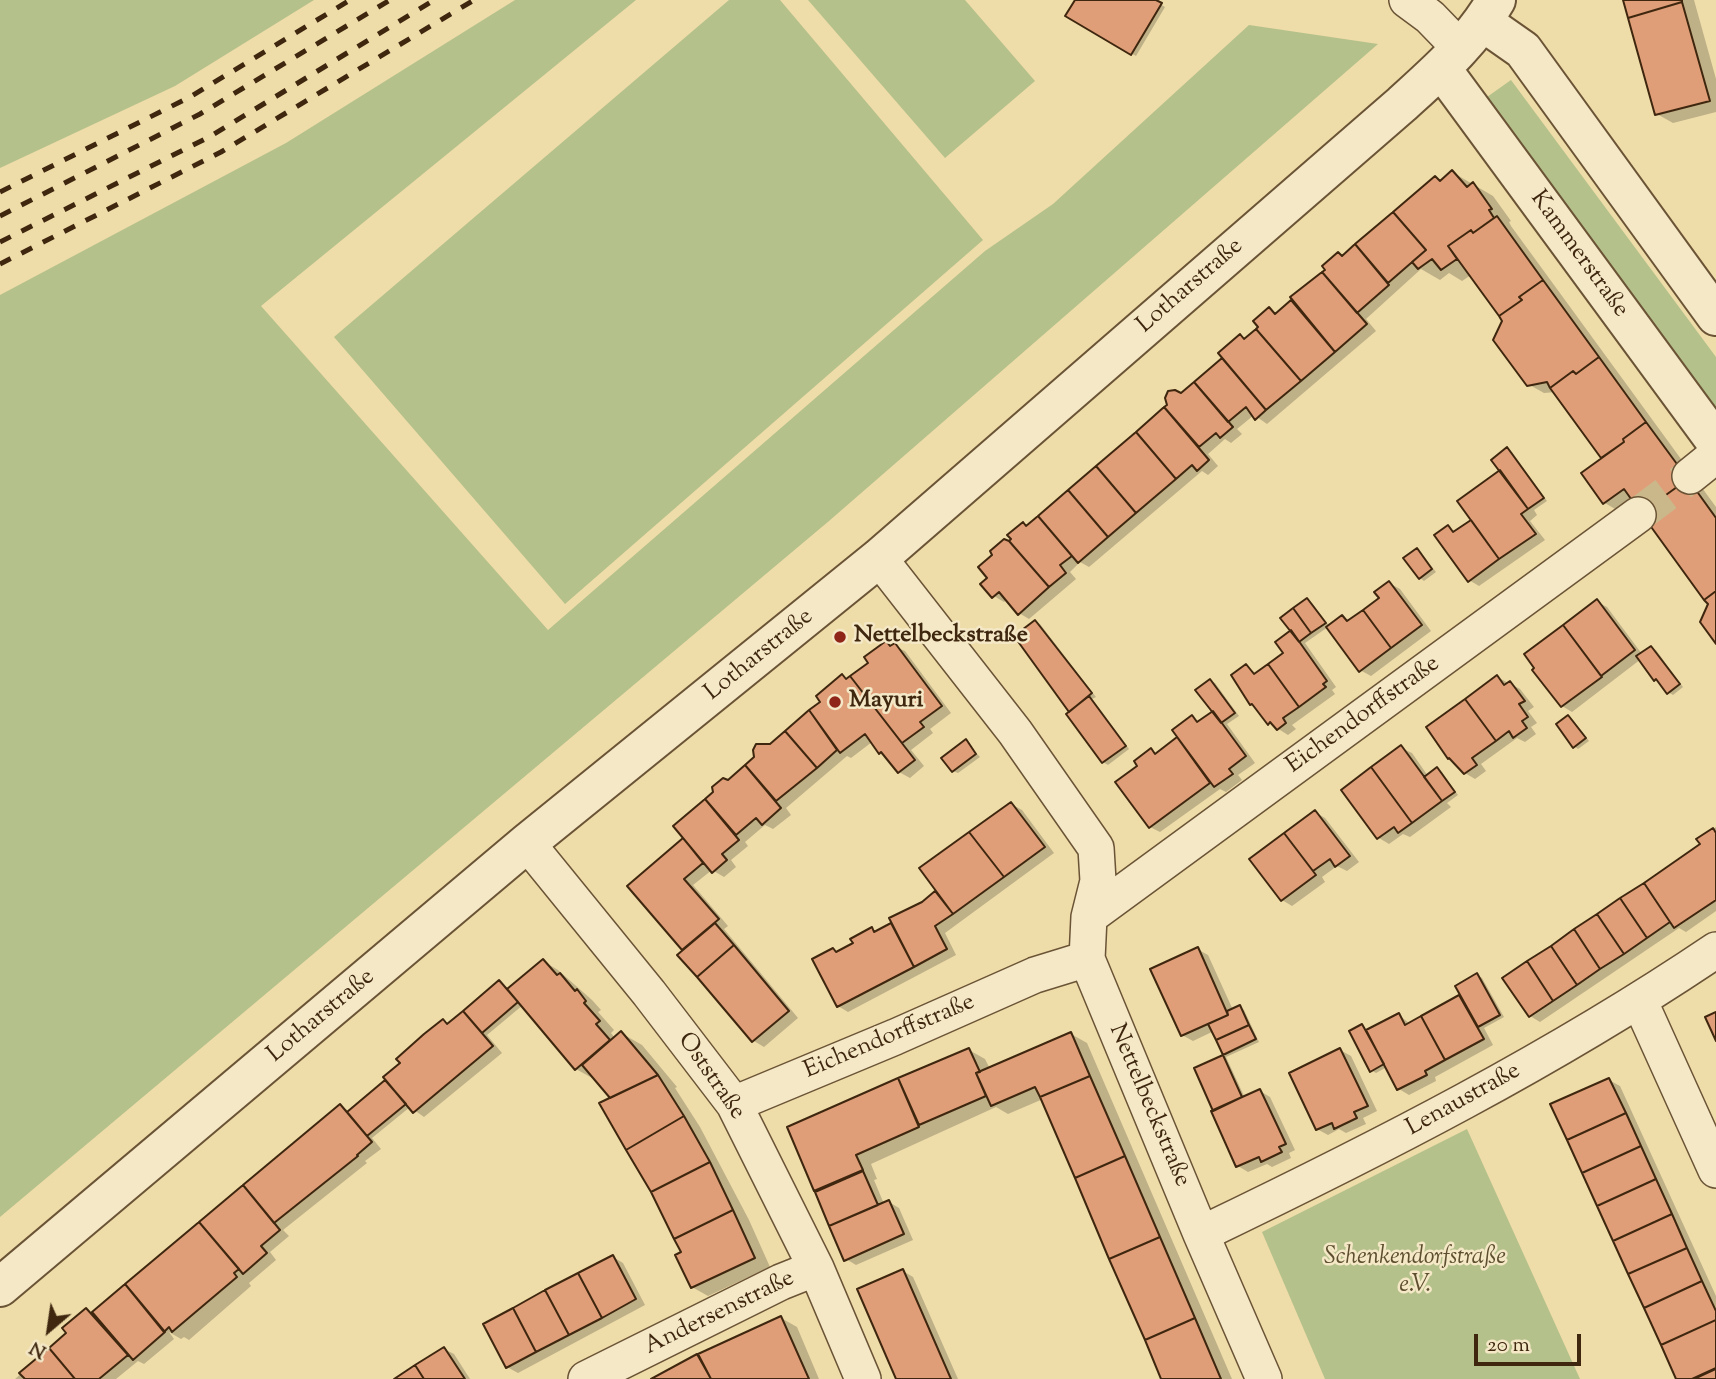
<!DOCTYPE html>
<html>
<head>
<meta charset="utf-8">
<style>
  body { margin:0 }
  #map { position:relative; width:1716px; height:1379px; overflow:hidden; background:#eedca9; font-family:"Sorts Mill Goudy",serif }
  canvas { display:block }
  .north { position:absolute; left:14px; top:1295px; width:70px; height:70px; -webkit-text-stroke:5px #f4e8c7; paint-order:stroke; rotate:209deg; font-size:19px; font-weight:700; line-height:28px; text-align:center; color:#3f270f }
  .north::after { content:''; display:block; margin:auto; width:24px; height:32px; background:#3f270f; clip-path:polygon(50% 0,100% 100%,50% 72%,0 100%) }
  .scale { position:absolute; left:1474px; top:1334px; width:107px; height:32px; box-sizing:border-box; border:4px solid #3f270f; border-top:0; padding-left:9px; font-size:21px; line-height:24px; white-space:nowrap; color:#3f270f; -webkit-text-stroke:5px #f4e8c7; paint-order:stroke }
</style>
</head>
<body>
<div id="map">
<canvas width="1716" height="1379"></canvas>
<div class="north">N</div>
<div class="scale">20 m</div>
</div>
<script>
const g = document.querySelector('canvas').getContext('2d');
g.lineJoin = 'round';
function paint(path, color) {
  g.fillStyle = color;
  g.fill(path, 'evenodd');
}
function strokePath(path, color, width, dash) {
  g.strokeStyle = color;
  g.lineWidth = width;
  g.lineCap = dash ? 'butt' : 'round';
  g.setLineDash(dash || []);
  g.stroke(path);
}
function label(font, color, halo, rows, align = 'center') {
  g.font = font + ' "Sorts Mill Goudy",serif';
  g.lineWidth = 5;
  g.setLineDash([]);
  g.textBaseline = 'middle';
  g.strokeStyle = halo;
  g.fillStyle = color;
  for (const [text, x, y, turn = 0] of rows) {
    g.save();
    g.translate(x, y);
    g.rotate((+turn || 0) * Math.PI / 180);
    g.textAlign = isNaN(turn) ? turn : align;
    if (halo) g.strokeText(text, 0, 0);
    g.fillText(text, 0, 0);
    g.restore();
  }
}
paint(new Path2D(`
  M0 0H314L175 86 0 168Z
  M515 0H636L261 306 548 630 985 251 1053 204 1249 25 1378 44 829 521 0 1217V295L286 143Z
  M729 0H780L983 240 565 604 334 337Z
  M808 0H965L1035 81 945 158Z
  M1511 80 1716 357V422L1480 102Z
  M1467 1129 1580 1379H1325L1262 1232Z`), '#b5c18b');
paint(new Path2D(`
  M1077 0H1153L1165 7 1136 56 1067 16Z
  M1625 0H1694L1716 79V112L1673 123 1657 114Z
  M1452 172 1493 196 1511 221 1509 222 1511 226 1716 507V641L1710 604 1635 501 1620 512 1605 503 1604 458 1556 392 1544 393 1528 384 1504 320 1471 275 1462 281 1449 273 1440 280 1421 269 1366 319 1376 331 1267 424 1254 415 1237 429 1242 434 1231 443 1225 439 1208 454 1218 466 1208 475 1202 471 1089 567 1080 562 1070 572 1076 579 1029 619 1019 613 1007 599 1004 602 994 596 989 578 1008 543 1023 524 1028 527 1225 358 1241 337 1246 340 1261 328 1269 309 1277 314 1435 178 1442 181Z
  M1508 449 1512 452 1547 501 1534 510 1537 515 1530 521 1545 540 1479 586 1469 580 1448 528 1456 532 1473 520 1501 471Z
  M1417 550 1421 553 1436 572 1424 581 1420 578Z
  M1389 583 1400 589 1431 631 1371 676 1360 670 1328 627 1305 643 1336 687 1332 690 1335 694 1292 725 1296 729 1288 735 1269 723 1257 707 1251 704 1246 666 1257 674 1286 653 1293 631 1307 600 1312 603 1330 627 1342 617 1350 622 1381 598Z
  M1597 602 1607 607 1642 654 1651 648 1656 650 1683 687 1673 695 1668 692 1655 679 1641 659 1572 712 1562 706 1537 669Z
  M1036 622 1040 624 1096 697 1092 699 1129 749 1108 765 1103 762Z
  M887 643 905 651 951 713 930 729 933 733 911 750 924 766 910 778 899 772 872 742 851 758 847 756 786 808 791 815 773 829 765 825 745 842 748 846 731 860 736 867 724 877 712 870 693 885 728 926 724 929 798 1018 764 1047 754 1041 679 955 684 951 629 886 685 839 675 826 822 702 842 677 848 680 870 663Z
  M1497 677 1520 689 1534 707 1528 711 1537 723 1531 727 1536 734 1525 742 1517 738 1481 764 1486 771 1475 779 1465 773Z
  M1210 681 1215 683 1239 716 1227 724 1255 763 1238 775 1242 780 1226 792 1220 789 1160 832 1150 827 1140 767 1151 750 1157 754 1179 738 1192 717 1200 722 1214 712Z
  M1569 717 1573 720 1589 741 1578 749 1574 746Z
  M966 742 980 757 958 773 953 771Z
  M1401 748 1412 753 1428 776 1437 769 1442 772 1458 795 1447 803 1451 807 1410 837 1403 834 1389 844 1379 838 1343 790Z
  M1011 804 1022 810 1054 853 945 933 956 955 848 1012 838 1006 833 950 838 953 855 944 872 929 877 933 894 924 937 893 921 868Z
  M1315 812 1325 818 1359 862 1347 871 1337 866 1322 877 1325 882 1292 906 1282 900 1252 859Z
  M1716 827V911L1686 932 1679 928 1540 1022 1530 1016 1702 845 1698 839Z
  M1197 949 1208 955 1233 1010 1240 1007 1244 1010 1259 1042 1226 1057 1245 1098 1260 1091 1270 1097 1295 1150 1289 1153 1291 1158 1272 1167 1267 1164 1248 1172 1238 1166 1196 1069 1225 1056 1214 1031 1193 1041 1182 1035Z
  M543 961 558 970 592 1000 601 1010 598 1012 614 1030 611 1033 615 1038 621 1033 642 1045 677 1087 675 1088 700 1127 749 1220 770 1267 708 1296 692 1287 683 1253 614 1098 594 1076 592 1078 576 1069 523 1005 487 1035 502 1053 424 1117 410 1107 372 1138 381 1149 365 1161 367 1163 283 1230 289 1236 270 1252 276 1260 249 1283 251 1286 189 1340 184 1337 181 1339 169 1332 174 1339 144 1364 138 1361 116 1379H15L68 1333 86 1310 93 1314 340 1106 351 1112 386 1082 393 1086 402 1063 443 1021 449 1025 500 982 508 990Z
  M1477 975 1482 978 1504 1017 1484 1028 1493 1045 1435 1077 1436 1081 1409 1095 1399 1089 1387 1067 1376 1073 1371 1070 1362 1026 1368 1031 1399 1015 1410 1024 1459 997 1464 1000Z
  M1071 1034 1087 1043 1232 1379H1164L1043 1099 1008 1114 996 1107 871 1164 877 1179 874 1180 884 1204 889 1202 899 1208 913 1240 856 1265 846 1259 820 1192 816 1190 789 1128 969 1050 985 1059 990 1069Z
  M1340 1050 1351 1056 1377 1111 1363 1118 1366 1124 1346 1133 1339 1129 1328 1135 1317 1129Z
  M1609 1080 1620 1086 1716 1296V1379H1678Z
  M613 1257 623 1263 645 1305 518 1373 507 1367Z
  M903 1271 913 1277 958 1379H898Z
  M781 1318 797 1327 819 1379H655L698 1356Z
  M444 1349 454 1354 470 1379H397Z`), '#0003');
const building = new Path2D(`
  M1075 0H1156L1162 3 1131 55 1065 16Z
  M1623 0H1682V2L1628 18Z
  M1682 2 1710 101 1655 115 1628 18Z
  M1452 170 1467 187 1473 182 1492 209 1489 210 1494 218 1473 233 1471 230 1448 246 1457 259 1441 270 1432 259 1418 269 1412 262 1426 250 1393 212 1435 176 1440 181Z
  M1393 212 1426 250 1388 283 1355 244Z
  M1497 216 1543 280 1519 297 1522 300 1499 316 1448 246 1471 230 1473 233Z
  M1355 244 1389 285 1357 313 1322 272 1325 270 1322 266 1338 252 1342 256Z
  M1322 272 1367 324 1335 352 1290 297Z
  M1543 280 1599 357 1576 374 1573 371 1550 388 1547 382 1527 386 1493 340 1502 321 1499 316 1522 300 1519 297Z
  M1291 300 1335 352 1301 381 1256 329 1258 327 1253 321 1269 307 1275 314Z
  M1256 329 1301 381 1266 410 1218 353 1240 334 1244 339Z
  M1599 357 1646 422 1623 439 1624 442 1601 458 1550 388 1573 371 1576 374Z
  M1222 358 1266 410 1255 420 1246 407 1228 422 1194 382Z
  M1194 382 1233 427 1220 438 1216 433 1199 447 1164 407 1167 405 1165 398 1168 391 1175 390 1181 393Z
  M1164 407 1209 460 1197 471 1192 465 1176 479 1136 432Z
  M1646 422 1688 479 1641 513 1624 489 1603 504 1581 473 1624 442 1623 439Z
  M1136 432 1176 479 1136 513 1096 466Z
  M1507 447 1544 498 1528 509 1491 460Z
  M1096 466 1136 513 1108 537 1068 490Z
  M1500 470 1528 509 1521 514 1536 534 1499 559 1457 501Z
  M1688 479 1716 518V591L1704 600 1641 513Z
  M1068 490 1108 537 1078 563 1038 516Z
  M1038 516 1072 556 1060 565 1066 573 1049 587 1009 541 1011 539 1007 535 1023 522 1026 526Z
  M1471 520 1499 559 1468 582 1434 535 1448 525 1453 532Z
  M1004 539 1009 541 1049 587 1018 615 999 592 992 598 980 584 987 578 978 567 992 555 990 551Z
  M1417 548 1432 569 1419 579 1403 558Z
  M1389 581 1422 625 1391 648 1363 610 1379 598 1374 592Z
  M1716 591V644L1700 622 1708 604 1704 600Z
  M1307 598 1326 623 1311 633 1293 608Z
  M1597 599 1635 650 1601 676 1563 625Z
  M1293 608 1311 633 1299 642 1280 618Z
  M1363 610 1391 648 1359 672 1326 627 1342 615 1347 621Z
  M1035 620 1092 693 1069 712 1014 636Z
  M1563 625 1602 677 1561 707 1532 670 1534 668 1524 654Z
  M1291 630 1327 681 1323 684 1326 687 1299 707 1268 664 1283 653 1275 642Z
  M886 641 890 646 895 643 942 706 920 722 924 727 902 743 850 676 868 663 864 657Z
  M1651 646 1680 684 1667 694 1656 679 1654 681 1636 656Z
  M1246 664 1254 674 1268 664 1299 707 1283 718 1286 723 1277 730 1270 722 1268 725 1252 704 1250 705 1231 675Z
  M842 674 846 679 850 676 915 760 898 773 881 752 879 754 865 734 840 753 809 710 820 702 816 696Z
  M1497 675 1504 685 1510 681 1525 701 1519 704 1528 717 1522 721 1527 728 1513 738 1509 731 1496 741 1465 699Z
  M1210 679 1235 713 1221 723 1195 690Z
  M1089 696 1126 746 1102 763 1066 714Z
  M1465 699 1496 741 1472 758 1477 765 1464 774 1449 758 1448 759 1426 727Z
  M809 710 837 750 817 768 785 731Z
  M1213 711 1246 756 1229 769 1233 774 1214 787 1172 730 1192 715 1197 722Z
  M1568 715 1586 738 1573 748 1556 724Z
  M785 731 817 768 776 801 745 765 754 757 753 750 756 744H770Z
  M1177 737 1210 783 1149 828 1115 782 1137 766 1134 761 1151 748 1155 754Z
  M966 739 976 754 952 772 941 758Z
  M1401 745 1442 801 1412 823 1371 767Z
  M745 765 781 808 762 825 756 818 736 835 705 799 713 792 712 787 723 778 728 780Z
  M1371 767 1412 823 1398 833 1394 827 1377 839 1341 790Z
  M1437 767 1455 792 1442 801 1424 777Z
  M705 799 739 840 722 854 727 860 712 873 673 826Z
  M1011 802 1045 847 1004 877 969 832Z
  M1315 810 1350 856 1335 867 1330 859 1313 871 1284 833Z
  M1713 828 1716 833V900L1674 928 1644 883 1700 844 1696 839Z
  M969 832 1004 877 953 914 919 868Z
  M1284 833 1316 875 1281 901 1249 859Z
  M683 838 703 863 684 879 719 919 682 950 627 886Z
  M1644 883 1670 922 1647 938 1620 898Z
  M935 891 953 914 935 926 947 949 914 967 889 918 922 902Z
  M1620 898 1647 938 1624 954 1597 914Z
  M1597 914 1624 954 1600 969 1574 929Z
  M715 923 734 945 697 977 677 955Z
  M891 923 914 967 837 1007 812 959 833 948 836 952 853 943 850 939 872 927 874 932Z
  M1574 929 1600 969 1577 985 1551 946Z
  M734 945 789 1011 752 1042 697 977Z
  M1551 946 1577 985 1553 1001 1527 961Z
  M1198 947 1228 1015 1181 1036 1150 969Z
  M543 959 557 975 560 973 575 991 577 989 586 1001 584 1003 600 1021 596 1024 610 1040 575 1070 507 989Z
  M1527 961 1553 1001 1529 1017 1502 978Z
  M1477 973 1500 1015 1478 1027 1455 986Z
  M499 980 518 1002 482 1033 463 1011Z
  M1459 995 1484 1039 1445 1060 1421 1016Z
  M1240 1005 1249 1025 1216 1040 1208 1024 1228 1015 1227 1011Z
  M463 1011 493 1046 413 1113 383 1077 400 1063 396 1059 424 1034 443 1019 447 1024Z
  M1716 1012V1041L1705 1017Z
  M1399 1013 1405 1025 1421 1016 1445 1060 1425 1071 1427 1075 1397 1090 1366 1030Z
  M1362 1024 1384 1064 1370 1072 1349 1031Z
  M1249 1025 1256 1039 1223 1055 1216 1040Z
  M621 1031 658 1075 610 1098 582 1065Z
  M1071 1032 1090 1076 1040 1097 1035 1087 991 1106 976 1073Z
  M969 1048 980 1072 976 1073 986 1096 919 1125 898 1078Z
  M1340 1048 1368 1106 1354 1112 1357 1118 1334 1129 1332 1123 1316 1130 1289 1073Z
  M1223 1055 1242 1097 1213 1111 1194 1068Z
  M658 1075 684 1116 626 1150 599 1103Z
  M1090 1076 1125 1156 1075 1178 1040 1097Z
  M898 1078 919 1127 856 1155 863 1170 814 1191 787 1127Z
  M1609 1078 1626 1113 1567 1140 1550 1104Z
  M385 1080 406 1104 367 1136 347 1112Z
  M1260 1089 1286 1144 1279 1147 1282 1152 1261 1162 1259 1157 1236 1167 1211 1111Z
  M340 1104 372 1142 357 1155 358 1156 274 1223 243 1185Z
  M1626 1113 1641 1146 1582 1173 1567 1140Z
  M684 1116 710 1162 651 1192 626 1150Z
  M1641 1146 1656 1179 1597 1206 1582 1173Z
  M1125 1156 1160 1237 1109 1259 1075 1178Z
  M710 1162 733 1210 674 1239 651 1192Z
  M863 1171 878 1205 829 1226 815 1192Z
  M1656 1179 1672 1214 1613 1241 1597 1206Z
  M243 1185 280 1230 261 1246 267 1253 243 1274 199 1222Z
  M889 1200 904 1234 844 1261 829 1226Z
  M733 1210 755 1258 691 1288 675 1255 681 1252 674 1239Z
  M1672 1214 1687 1248 1628 1274 1613 1241Z
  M199 1222 239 1269 234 1273 237 1277 172 1332 169 1327 164 1332 125 1284Z
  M1160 1237 1195 1318 1145 1340 1109 1259Z
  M1687 1248 1702 1281 1644 1308 1628 1274Z
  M613 1255 636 1299 602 1318 578 1273Z
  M903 1269 951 1379H896L857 1289Z
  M578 1273 602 1318 569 1335 545 1290Z
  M1702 1281 1716 1311V1320L1661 1345 1644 1308Z
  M125 1284 165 1332 133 1360 92 1312Z
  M545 1290 569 1335 536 1352 513 1308Z
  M86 1308 128 1355 99 1379H75L49 1348 66 1333 62 1328Z
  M513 1308 536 1352 506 1368 483 1324Z
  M781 1316 809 1379H711L698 1354Z
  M1195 1318 1221 1379H1161L1145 1340Z
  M1716 1320V1368L1692 1379H1676L1661 1345Z
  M444 1347 465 1379H424L415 1365Z
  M49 1348 75 1379H25L19 1373Z
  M697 1354 711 1379H651Z
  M415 1365 424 1379H394Z
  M1716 1369V1379H1694Z`);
paint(building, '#df9e78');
strokePath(building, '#3f270f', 2);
strokePath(new Path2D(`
  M1638 515 1690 476`), '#cbb88a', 35, [35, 18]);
const minor = new Path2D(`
  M1407 0 1430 17 1461 49
  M1690 476 1716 455
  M879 558 1015 732 1096 848 1098 881 1089 917 1087 959 1201 1234 1264 1379
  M527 843 649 993 734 1104 816 1268 863 1379
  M1089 917 1638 515
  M1640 1002 1716 1170
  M734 1104 895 1037 1035 975 1087 959
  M1201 1234C1378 1149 1553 1060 1716 950
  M586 1379 781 1282 816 1268`);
const tertiary = new Path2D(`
  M1483 22 1523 50 1716 316
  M1441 68 1716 442
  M0 1287 527 843 879 558 1402 104C1437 72 1472 42 1496 0`);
strokePath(minor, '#6b5436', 38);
strokePath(tertiary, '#6b5436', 42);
strokePath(minor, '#f4e8c7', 35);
strokePath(tertiary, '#f4e8c7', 38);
strokePath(new Path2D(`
  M0 192 190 97 350 0
  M0 216 200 114 390 0
  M0 242 211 136 434 0
  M0 264 221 152 474 0`), '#3f270f', 5, [12, 12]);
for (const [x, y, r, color] of [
  [840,637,7,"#8f2418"],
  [835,702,7,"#8f2418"]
]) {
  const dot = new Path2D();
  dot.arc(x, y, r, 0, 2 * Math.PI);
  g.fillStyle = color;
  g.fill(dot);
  strokePath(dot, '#f4e8c7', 2.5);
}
label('24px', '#3f270f', '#f4e8c7', [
  ["Kammerstraße",1578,255,54],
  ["Lotharstraße",1191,287,-41],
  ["Lotharstraße",760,656,-39],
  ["Eichendorffstraße",1364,716,-36],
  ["Lotharstraße",322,1017,-40],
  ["Eichendorffstraße",890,1038,-23],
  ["Oststraße",710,1077,55],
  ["Lenaustraße",1464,1101,-29],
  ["Nettelbeckstraße",1148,1106,67],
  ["Andersenstraße",720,1314,-26]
]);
label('bold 24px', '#3f270f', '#f4e8c7', [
  ["Nettelbeckstraße",854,637],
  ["Mayuri",849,702]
], 'left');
label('italic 24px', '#5c4e2e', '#f4e8c7', [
  ["Schenkendorfstraße",1415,1259],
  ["e.V.",1415,1287]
]);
</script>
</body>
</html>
